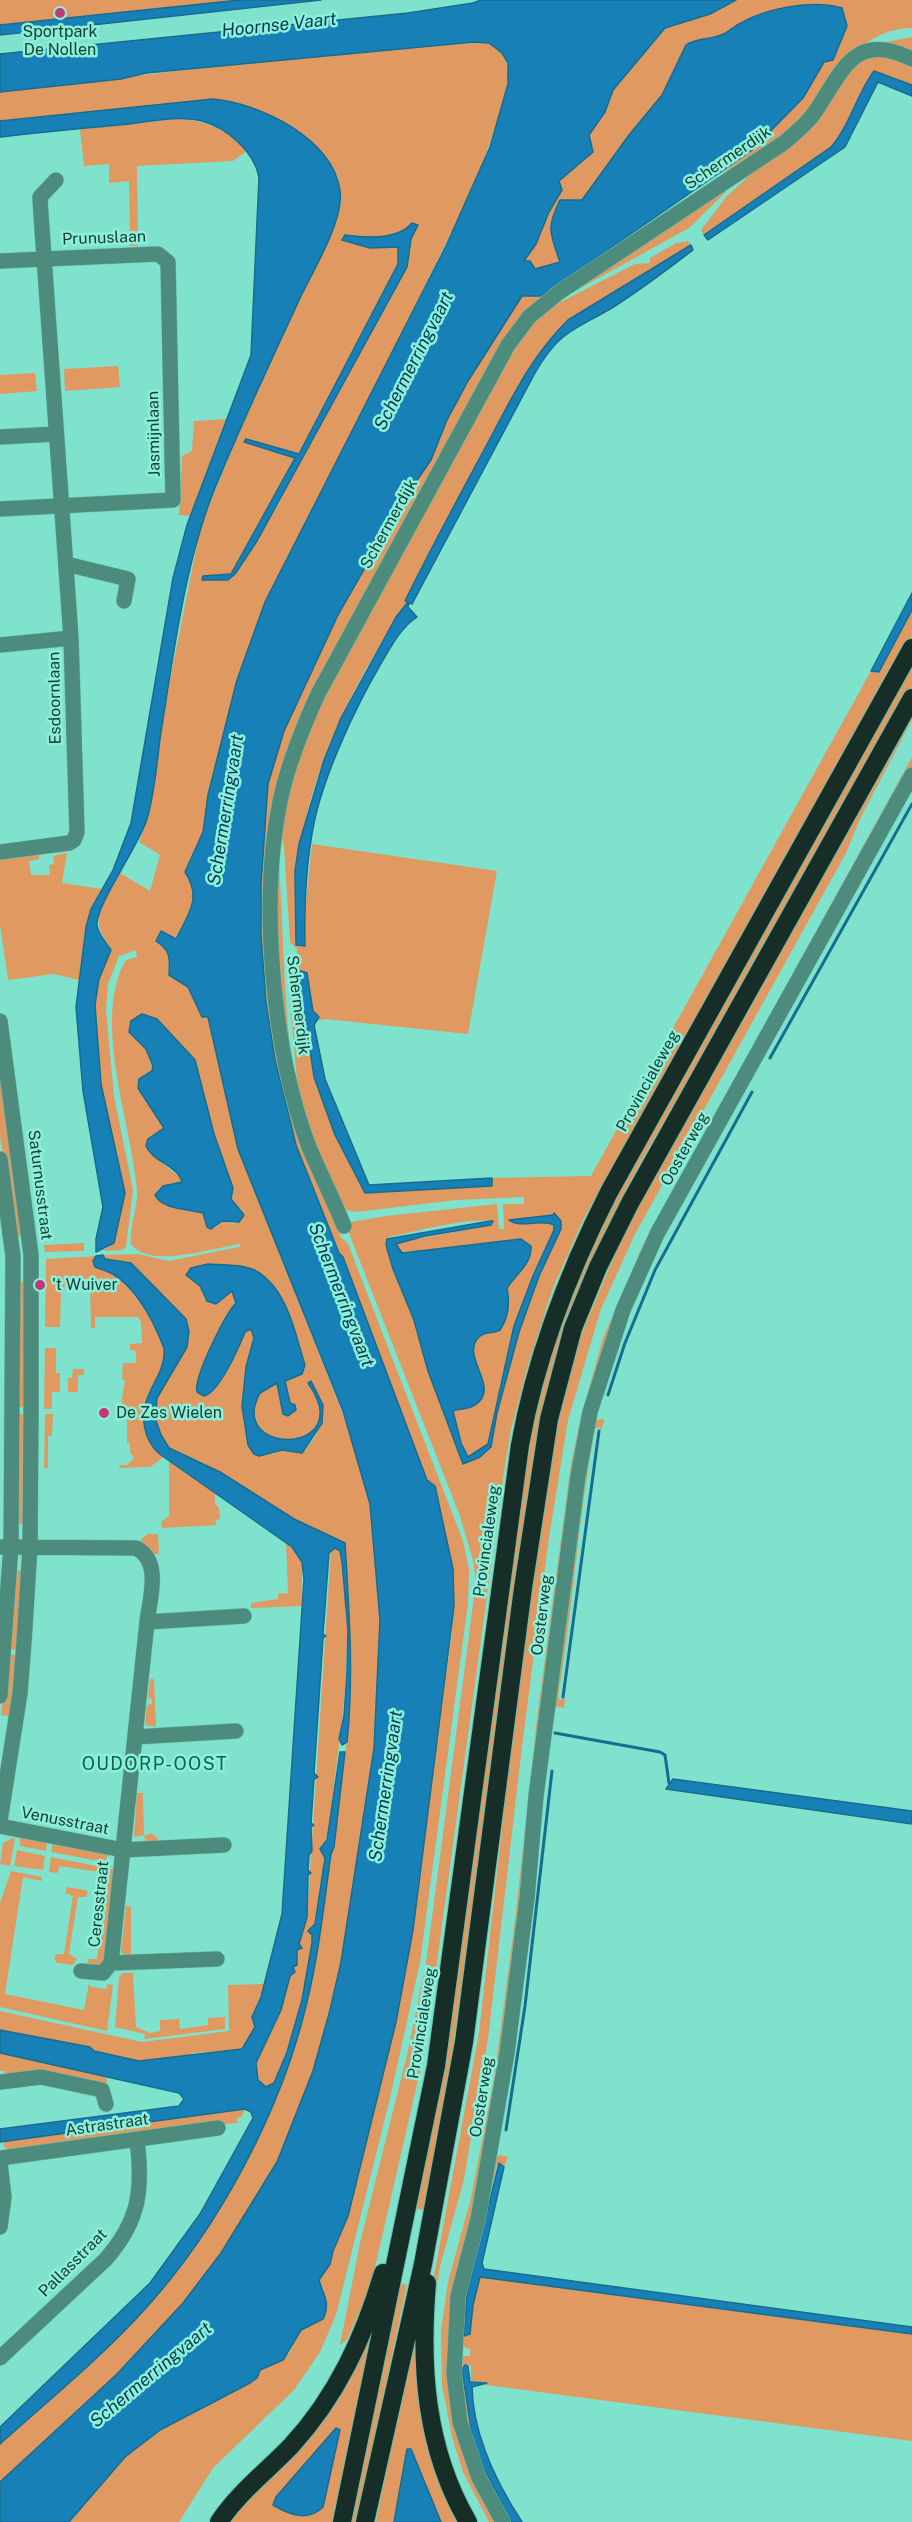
<!DOCTYPE html>
<html>
<head>
<meta charset="utf-8">
<style>
  body { margin:0 }
  canvas { display:block; background:#7fe2cc }
</style>
</head>
<body>
<canvas width="912" height="2522"></canvas>
<script>
const g = document.querySelector('canvas').getContext('2d');
g.lineJoin = 'round';
function paint(path, color) {
  g.fillStyle = color;
  g.fill(path, 'evenodd');
}
function strokePath(path, color, width, dash) {
  g.strokeStyle = color;
  g.lineWidth = width;
  g.lineCap = dash ? 'butt' : 'round';
  g.setLineDash(dash || []);
  g.stroke(path);
}
function label(font, color, halo, rows, align = 'center') {
  g.font = font + ' "Public Sans",sans-serif';
  g.lineWidth = 5;
  g.setLineDash([]);
  g.textBaseline = 'middle';
  g.strokeStyle = halo;
  g.fillStyle = color;
  for (const [text, x, y, turn = 0] of rows) {
    g.save();
    g.translate(x, y);
    g.rotate((+turn || 0) * Math.PI / 180);
    g.textAlign = isNaN(turn) ? turn : align;
    if (halo) g.strokeText(text, 0, 0);
    g.fillText(text, 0, 0);
    g.restore();
  }
}
paint(new Path2D(`
  M0 0H240L0 25Z
  M736 0H912V28C848 29 831 96 787 133 767 149 742 161 720 174L751 151 803 98 823 62 522 314 324 676 273 838 284 1059 343 1232 339 1235 348 1244 463 1541 469 1569 468 1603 420 1962 390 2098 336 2315 320 2352 294 2390 213 2468 179 2522H69L125 2457 160 2430 250 2383 257 2378 260 2370 289 2353 301 2330 307 2326 324 2289 319 2280 330 2264 333 2251 348 2216 404 1982 452 1632 453 1569 434 1486 427 1480 344 1258 340 1254 296 1145 275 1060 266 1002 261 935V884L268 784 284 731 338 615 408 493 431 460 447 420 468 381 522 296H536L552 286 524 261C538 235 555 211 559 181L593 152 589 135 605 112 613 90 666 28 710 14Z
  M912 37V85L874 71C857 94 850 125 831 147L704 235 701 230 727 196 762 164 839 79 876 44Z
  M484 42C500 46 507 58 509 74L504 102 476 182 380 377 265 602 237 680 208 795 203 832 185 871C188 876 194 882 194 888 197 908 180 935 166 947L171 960 169 975 188 987 208 1017 238 1149 354 1442 370 1504 379 1587 380 1661 374 1748 341 1962 330 2010 313 2071 277 2162 221 2253 183 2303 117 2374 0 2482V2444L147 2307 195 2245 232 2188 253 2148 280 2085 303 2006 347 1742 349 1710 347 1640C347 1687 341 1732 335 1776 332 1802 332 1829 321 1852L325 1858 317 1916 315 1924 309 1930C322 1955 286 2055 274 2083L266 2087C239 2067 275 2026 283 2003 286 1995 288 1985 290 1976L294 1974 293 1967 297 1964V1950L301 1947 299 1944 307 1917 331 1549 336 1548 340 1553 348 1625V1589L339 1540 294 1519 220 1472 169 1448 161 1435 155 1418 157 1398 187 1347 186 1319 131 1263 105 1259 103 1255 138 1254 168 1261 239 1247 241 1244C214 1247 151 1270 131 1244 129 1226 138 1209 137 1190 132 1125 91 1019 126 960L137 957 136 950 119 956 108 984 106 1009 114 1096 133 1190 126 1247 122 1250 103 1251 114 1243 125 1193 101 1084 95 1005 99 979 111 950C87 915 102 908 120 873L150 891 160 855 139 842 148 818 167 695 201 525 236 440 338 214 341 200 338 177 321 153 299 133 269 115 228 101H190L0 121V92L261 61ZM412 223 418 226 411 239 407 267 301 457 279 504 228 580H202L203 576 231 574 295 458 245 442 246 439 299 455 398 264 399 246 370 248 345 235C366 238 398 240 412 223ZM135 1017 157 1019 195 1060 214 1134 233 1188 231 1199 238 1207 235 1224 222 1221 215 1228 207 1227 203 1213 186 1211 162 1203 158 1189 179 1185 182 1179 151 1154 164 1128 140 1093 143 1075 152 1071C156 1055 139 1042 129 1032L131 1021ZM244 1269C280 1274 295 1334 305 1365V1369L285 1381 290 1403 283 1405 278 1382C266 1386 258 1393 255 1404 242 1459 355 1450 308 1384L311 1382C328 1408 325 1430 302 1453L282 1450 272 1454 243 1418 246 1367 254 1338 251 1329 245 1332C239 1347 219 1393 204 1396L199 1377 222 1325 236 1300 232 1291 213 1304 204 1298 200 1286Z
  M173 119C203 119 227 129 247 151L233 161 137 166 138 246H130L129 181 109 183V164L84 166 80 129Z
  M752 166 689 228 557 301Z
  M688 241 691 245 568 320C530 357 509 404 484 450 457 500 430 550 405 601L408 602 396 617C377 650 357 683 341 718 308 788 289 868 297 945L304 921 312 844 497 871 468 1034 325 1019 319 1021 313 1011 307 973H297L314 1077 335 1135 365 1193 492 1185V1178L591 1176 871 671 879 672 912 610V636L584 1218 553 1288 528 1365 511 1430 504 1472 425 2049 377 2259 367 2294 347 2340 340 2345 360 2243 407 2055 426 1963 476 1582 473 1560 460 1516 345 1223 386 1216 497 1204 499 1229H504L503 1204H524V1197L456 1200 356 1212 342 1209 335 1201 298 1092 289 988 290 976 297 967V949L290 942 284 847 280 829 308 724 524 327 547 309 635 264 650 263V258L676 243ZM493 1221 491 1225 396 1243 400 1253 409 1251 511 1282 507 1288 496 1332C446 1335 498 1378 479 1402 472 1410 461 1407 453 1411L465 1456C475 1458 485 1450 489 1442H493L488 1452 463 1464 443 1413 414 1320 386 1245 389 1237C419 1231 464 1218 493 1221Z
  M118 366 120 387 65 391 64 369Z
  M35 373 37 391 0 394V375Z
  M226 419 190 516 179 515 182 456 192 451 194 421Z
  M912 659V687L798 892C762 937 739 991 711 1041 672 1109 629 1177 597 1248 566 1315 545 1385 533 1457L448 2084 423 2210 414 2208 523 1455 555 1327 606 1210Z
  M912 710V720L860 819 846 853 635 1234 601 1309 568 1420 548 1544 522 1747 488 2039 464 2179 440 2267 430 2326 429 2368 440 2438 451 2474 475 2522H471L447 2472 429 2403 426 2351 428 2308 479 2033 512 1739 553 1439 579 1340 625 1231Z
  M912 757V766L658 1224 598 1369 519 1928 449 2374 498 2522H489L463 2472 452 2437 442 2385 441 2331 448 2282 471 2198 494 2078 515 1920 537 1718 571 1464 581 1416 603 1338 642 1247Z
  M278 847C283 916 283 986 291 1056 274 989 273 915 278 847Z
  M67 853 62 883 102 889 86 927 79 980 54 974 8 980 0 924V860L39 855V859L29 861 31 875H50L49 865 54 864 53 856Z
  M0 1074 25 1235 14 1237 0 1136Z
  M84 1243V1251L45 1252 44 1245Z
  M96 1256 93 1261C101 1271 111 1271 120 1280 141 1298 153 1323 164 1348 167 1381 132 1393 149 1434 153 1444 155 1451 164 1457L150 1467 120 1468 119 1465H127L134 1458 130 1452V1443H127V1406H121L125 1380 122 1379 123 1363H136V1351L130 1350V1344L142 1343 141 1322 138 1317H95V1328H91L90 1282H65L64 1291 61 1292 60 1327H45L46 1259Z
  M16 1282H28L27 1407H15Z
  M45 1348H56V1373H60V1392H52V1409H44Z
  M73 1369H84V1375H78V1392H68V1378H72Z
  M15 1414H27V1524H14Z
  M45 1414H53L52 1435 48 1436V1468H44Z
  M601 1419 605 1420 601 1430 599 1427 595 1429C578 1518 573 1608 558 1697L560 1700 565 1698 564 1708 555 1706 575 1526 594 1422Z
  M169 1460 215 1492V1504L219 1508 220 1519 215 1520 217 1525 162 1528 161 1522 169 1516Z
  M148 1534H158L159 1554H152L141 1545V1539Z
  M286 1541 302 1562V1606L251 1608V1603L278 1599V1594L288 1593Z
  M13 1570 25 1571 21 1650 8 1649Z
  M8 1654 20 1655 13 1717 1 1715Z
  M150 1679H154L156 1727 145 1725 147 1705 152 1704V1699L148 1698Z
  M137 1793H143L144 1836 151 1833 159 1840 156 1844 146 1841 143 1835 134 1837Z
  M20 1837 47 1842 46 1851 20 1846Z
  M13 1838 15 1839 10 1866 0 1864 3 1843Z
  M53 1843 109 1854 104 1862 51 1852Z
  M17 1850 45 1856 43 1870 14 1866Z
  M51 1857 116 1870 107 1959 102 1966 87 1963 89 1959H97L108 1883 99 1881 100 1872 59 1866 58 1873 49 1872Z
  M11 1871 42 1877V1881L23 1877 5 1994 84 2010 89 1983 91 1987 106 1989 108 1984 113 1985 107 2031 0 2007V1903Z
  M67 1887 85 1890 88 1892 86 1897H78L69 1954 77 1959 73 1965 57 1963 54 1958 57 1954H64L73 1896 65 1893Z
  M126 1906 131 1907V1955H125L121 1952Z
  M123 1973H133L136 2027 150 2033 160 2031V2020L179 2019 180 2029 208 2025V2018L225 2017V2029L144 2039 145 2034 115 2027 119 1977Z
  M265 1984 252 2017 255 2027 245 2047 238 2050 192 2053 189 2056 139 2061 0 2030V2011L142 2042 229 2031 228 1985Z
  M0 2053 106 2076 108 2088 5 2078 4 2071H0Z
  M245 2109 241 2117 237 2118V2123L130 2132 11 2150 4 2147 3 2141Z
  M500 2155 508 2157 504 2167 503 2165H497L467 2294V2336L470 2334 473 2305 480 2277 912 2334V2441L471 2383V2365H465L478 2453 512 2522H507L471 2447 458 2361 463 2356H470V2349L463 2347 459 2313 495 2158Z
  M398 2283 407 2285 404 2299 356 2522H347Z
  M381 2295 334 2522H227L273 2472ZM336 2428 340 2431 273 2505 276 2497Z
  M416 2326 419 2351 464 2522H441L411 2449H407L394 2522H376Z`), '#e09961');
const water = new Path2D(`
  M240 0H321L0 35V25Z
  M481 0H736L710 14 665 28 613 90 605 112 589 135 593 152 559 181 562 190 549 212 536 244 524 261H530L535 269 560 262C550 233 546 228 560 200H582L629 135 662 95 686 45C696 38 709 40 721 35 729 32 734 26 741 23 769 7 813 0 842 8L847 26 833 60 824 62 803 98 751 151 541 296H522L468 381 447 420 431 460 408 493 338 615 284 731 268 784 261 884V935L266 1002 275 1060 296 1145 339 1253 343 1257 427 1480 435 1486 453 1569 454 1606 413 1930 396 2022 348 2216 333 2251 330 2264 319 2280C323 2295 331 2302 323 2319L301 2330 283 2360 260 2370 257 2378 250 2383 160 2430 125 2457 69 2522H0V2482L117 2374 183 2303 221 2253 277 2162 313 2071 330 2010 341 1962 374 1748 380 1620 370 1504 343 1411 238 1149 208 1017H202L188 987 169 975C170 958 171 951 156 941L161 931 176 939C189 914 202 897 185 872L203 832 208 795 237 680 265 602 446 246 490 147 508 84V63L502 53 489 43 474 42 146 73 121 79 0 92V54L408 13 473 3Z
  M874 71 912 85V96L878 82 845 147 708 240 704 235 831 147C850 125 857 94 874 71Z
  M213 99C259 103 334 139 340 191 344 220 314 269 301 296 271 361 240 426 213 493 185 564 173 656 161 732 157 760 155 792 147 819 140 844 95 906 97 925 98 934 106 943 111 950L99 979 95 1005 101 1084 125 1193 114 1243 96 1252V1239L103 1207 83 1091 76 1007 86 927 91 909 113 870 131 823 173 578 187 525 251 355 259 177C254 151 227 128 202 121 179 115 152 121 129 124 86 128 43 132 0 137V121Z
  M412 223 418 225 411 239 407 267 257 541 235 574 228 580H202L203 576 231 574 295 458 244 442 246 439 299 454 398 264V247L370 248 342 240 345 235C366 238 398 240 412 223Z
  M691 245 693 250C668 269 642 289 615 306 576 330 560 329 535 373L412 604 409 603 408 607 417 617C399 629 390 649 379 667 354 710 324 775 314 823 306 863 304 905 305 946L296 945 295 871 299 844 324 760 341 718 396 617 408 602 405 601C430 550 457 500 484 450 509 404 530 357 568 320Z
  M912 593V610L879 672 871 671Z
  M298 970 307 973 313 1011 319 1017 314 1025 325 1079 369 1185 492 1178V1186L365 1193 335 1135 314 1077Z
  M142 1014 157 1019 195 1060 214 1134 233 1188 231 1199 244 1215 239 1222 222 1221 211 1229 207 1227 203 1213C190 1209 162 1210 155 1195L163 1186 182 1182C177 1165 153 1162 146 1146L148 1139 164 1128 138 1088 139 1079 152 1071 153 1066 146 1049 129 1032 131 1021Z
  M554 1213 561 1221V1229L539 1276 519 1332 497 1413 491 1447 480 1457 463 1464 428 1371 414 1320 393 1269 386 1245 387 1239 490 1221H493L491 1225 425 1236 396 1244 402 1253 521 1239 531 1246C532 1264 516 1274 507 1288 510 1303 509 1317 500 1330 493 1334 485 1331 479 1337 459 1356 502 1388 475 1405 468 1410 460 1408 453 1411L461 1443 468 1457 488 1444 514 1326 533 1276 554 1230V1225C541 1218 520 1229 509 1220L553 1215Z
  M103 1255 105 1259 131 1263 186 1319 189 1332 187 1347 157 1398 155 1418 161 1435 169 1448 220 1472 294 1519 345 1543C349 1610 354 1675 347 1742L342 1745 339 1739 344 1716 347 1673 348 1630 342 1562 340 1551 335 1548 329 1553 323 1634 326 1636 323 1638 314 1773 318 1777 314 1779 311 1823 314 1825 311 1827 312 1851 309 1855 308 1870 311 1873 308 1875 307 1917 299 1944 302 1948 297 1950V1965L293 1967 295 1972 290 1976 281 2010 256 2063 258 2080 266 2087 274 2083 287 2052 302 2000 312 1943V1935L308 1931 315 1924 325 1858 320 1849 327 1840 340 1752H345L334 1847 331 1854C324 1903 319 1953 307 2002 282 2109 220 2226 146 2308 102 2357 49 2400 0 2444V2427L150 2283 200 2214 253 2118 251 2112 245 2109 0 2142V2129L179 2106 184 2099 179 2093 0 2053V2030L90 2047 94 2051 139 2061 242 2049 255 2027 252 2017 261 1997 282 1914 304 1579 302 1562 292 1547 161 1455C154 1450 150 1443 147 1436 133 1396 167 1380 164 1348 154 1322 137 1289 113 1274 107 1271 101 1269 95 1267L93 1261 96 1256Z
  M208 1264C222 1265 246 1264 258 1272 288 1291 295 1334 305 1365L302 1374 285 1381 290 1403 295 1405 296 1410 288 1416 283 1414 277 1383 260 1393C225 1457 360 1456 308 1383L311 1381 323 1405 322 1423 302 1453 282 1450 259 1456 254 1454 248 1445 242 1406 246 1367 254 1338 251 1329 245 1332C239 1347 219 1393 204 1396L197 1392C193 1378 226 1313 236 1303L232 1291 216 1304 207 1301 200 1286 186 1275 191 1268Z
  M673 1779 912 1811V1824L666 1789Z
  M499 2163 504 2167 482 2263 484 2269 912 2327V2334L480 2277 473 2305 470 2334 464 2336 467 2294Z
  M465 2365 468 2366 470 2382 487 2383 472 2387C473 2435 496 2482 522 2522H512L505 2515 506 2511 485 2471 472 2435 462 2370Z
  M336 2428 340 2430 323 2507C308 2522 290 2515 273 2505L276 2497Z
  M407 2449H411L441 2522H394Z`);
paint(water, '#1781b7');
strokePath(water, '#166d90', 1.5);
strokePath(new Path2D(`
  M770 1058 912 804
  M608 1395 625 1343 655 1270 752 1092
  M563 1697 599 1431
  M555 1733 660 1752 665 1755 669 1783
  M506 2130 525 2006 552 1771`), '#166d90', 3);
const minor = new Path2D(`
  M0 261 158 254 168 262 173 500 0 509
  M0 437 56 434
  M66 564 128 579 124 601
  M0 645 71 638
  M0 852 69 843 74 840 77 832 71 638 41 215 40 197 56 180
  M0 1021 31 1255V1411L30 1547 24 1642 20 1693 0 1821
  M0 1159 13 1256 11 1546 0 1696
  M344 1226C333 1199 320 1173 309 1147 272 1050 259 898 281 797 289 761 303 727 318 694L508 345 529 317 558 293 785 142C795 133 807 124 815 112 843 71 854 30 912 59
  M0 1547 136 1548C162 1561 150 1597 147 1622
  M135 1737 236 1731
  M0 1826 123 1850 224 1845
  M217 1959 111 1963 147 1622 244 1616
  M81 1971 103 1973 111 1963
  M0 2082 41 2077 102 2090 106 2104
  M0 2158 218 2128
  M0 2163 4 2197 0 2227
  M0 2358 106 2259C140 2220 143 2189 137 2140
  M503 2522 479 2478 460 2422 454 2374 458 2296 478 2219 507 2053 527 1898 536 1796 578 1476 590 1412 623 1310 657 1234 912 775`);
const highway = new Path2D(`
  M427 2283C420 2366 425 2448 468 2522
  M219 2522C238 2493 267 2471 291 2446 337 2396 364 2337 383 2273
  M342 2522 436 2066 520 1445C536 1355 568 1273 609 1192L912 648
  M365 2522 423 2264 464 2042 523 1588 549 1419 573 1328 598 1267 630 1203 912 698`);
strokePath(minor, '#67beab', 16);
strokePath(highway, '#67beab', 20);
strokePath(minor, '#4d8b7d', 15);
strokePath(highway, '#172d28', 18);
for (const [x, y, r, color] of [
  [60,13,6,"#c13874"],
  [40,1285,6,"#c13874"],
  [104,1413,6,"#c13874"]
]) {
  const dot = new Path2D();
  dot.arc(x, y, r, 0, 2 * Math.PI);
  g.fillStyle = color;
  g.fill(dot);
  strokePath(dot, '#8defd9', 2);
}
label('16px', '#123d34', '#8defd9', [
  ["Sportpark",60,32,"center"],
  ["De Nollen",60,50,"center"],
  ["'t Wuiver",52,1285],
  ["De Zes Wielen",116,1413]
], 'left');
label('16px', '#123d34', '#8defd9', [
  ["Schermerdijk",728,158,-34],
  ["Prunuslaan",104,238,-2],
  ["Jasmijnlaan",154,434,-91],
  ["Schermerdijk",389,524,-61],
  ["Esdoornlaan",55,698,-91],
  ["Schermerdijk",298,1005,83],
  ["Provincialeweg",648,1081,-61],
  ["Oosterweg",685,1149,-61],
  ["Saturnusstraat",40,1185,83],
  ["Provincialeweg",487,1541,-82],
  ["Oosterweg",542,1615,-83],
  ["Venusstraat",65,1821,11],
  ["Ceresstraat",99,1904,-84],
  ["Provincialeweg",422,2023,-81],
  ["Oosterweg",482,2097,-81],
  ["Astrastraat",107,2125,-8],
  ["Pallasstraat",73,2263,-45]
]);
label('italic 18px', '#013a56', '#8defd9', [
  ["Hoornse Vaart",279,25,-6],
  ["Schermerringvaart",414,361,-63],
  ["Schermerringvaart",226,810,-81],
  ["Schermerringvaart",341,1295,69],
  ["Schermerringvaart",386,1786,-82],
  ["Schermerringvaart",151,2375,-40]
]);
g.letterSpacing = '1.5px';
label('18px', '#0c6354', '#8defd9', [
  ["OUDORP-OOST",155,1764]
]);
g.letterSpacing = '0px';
</script>
</body>
</html>
